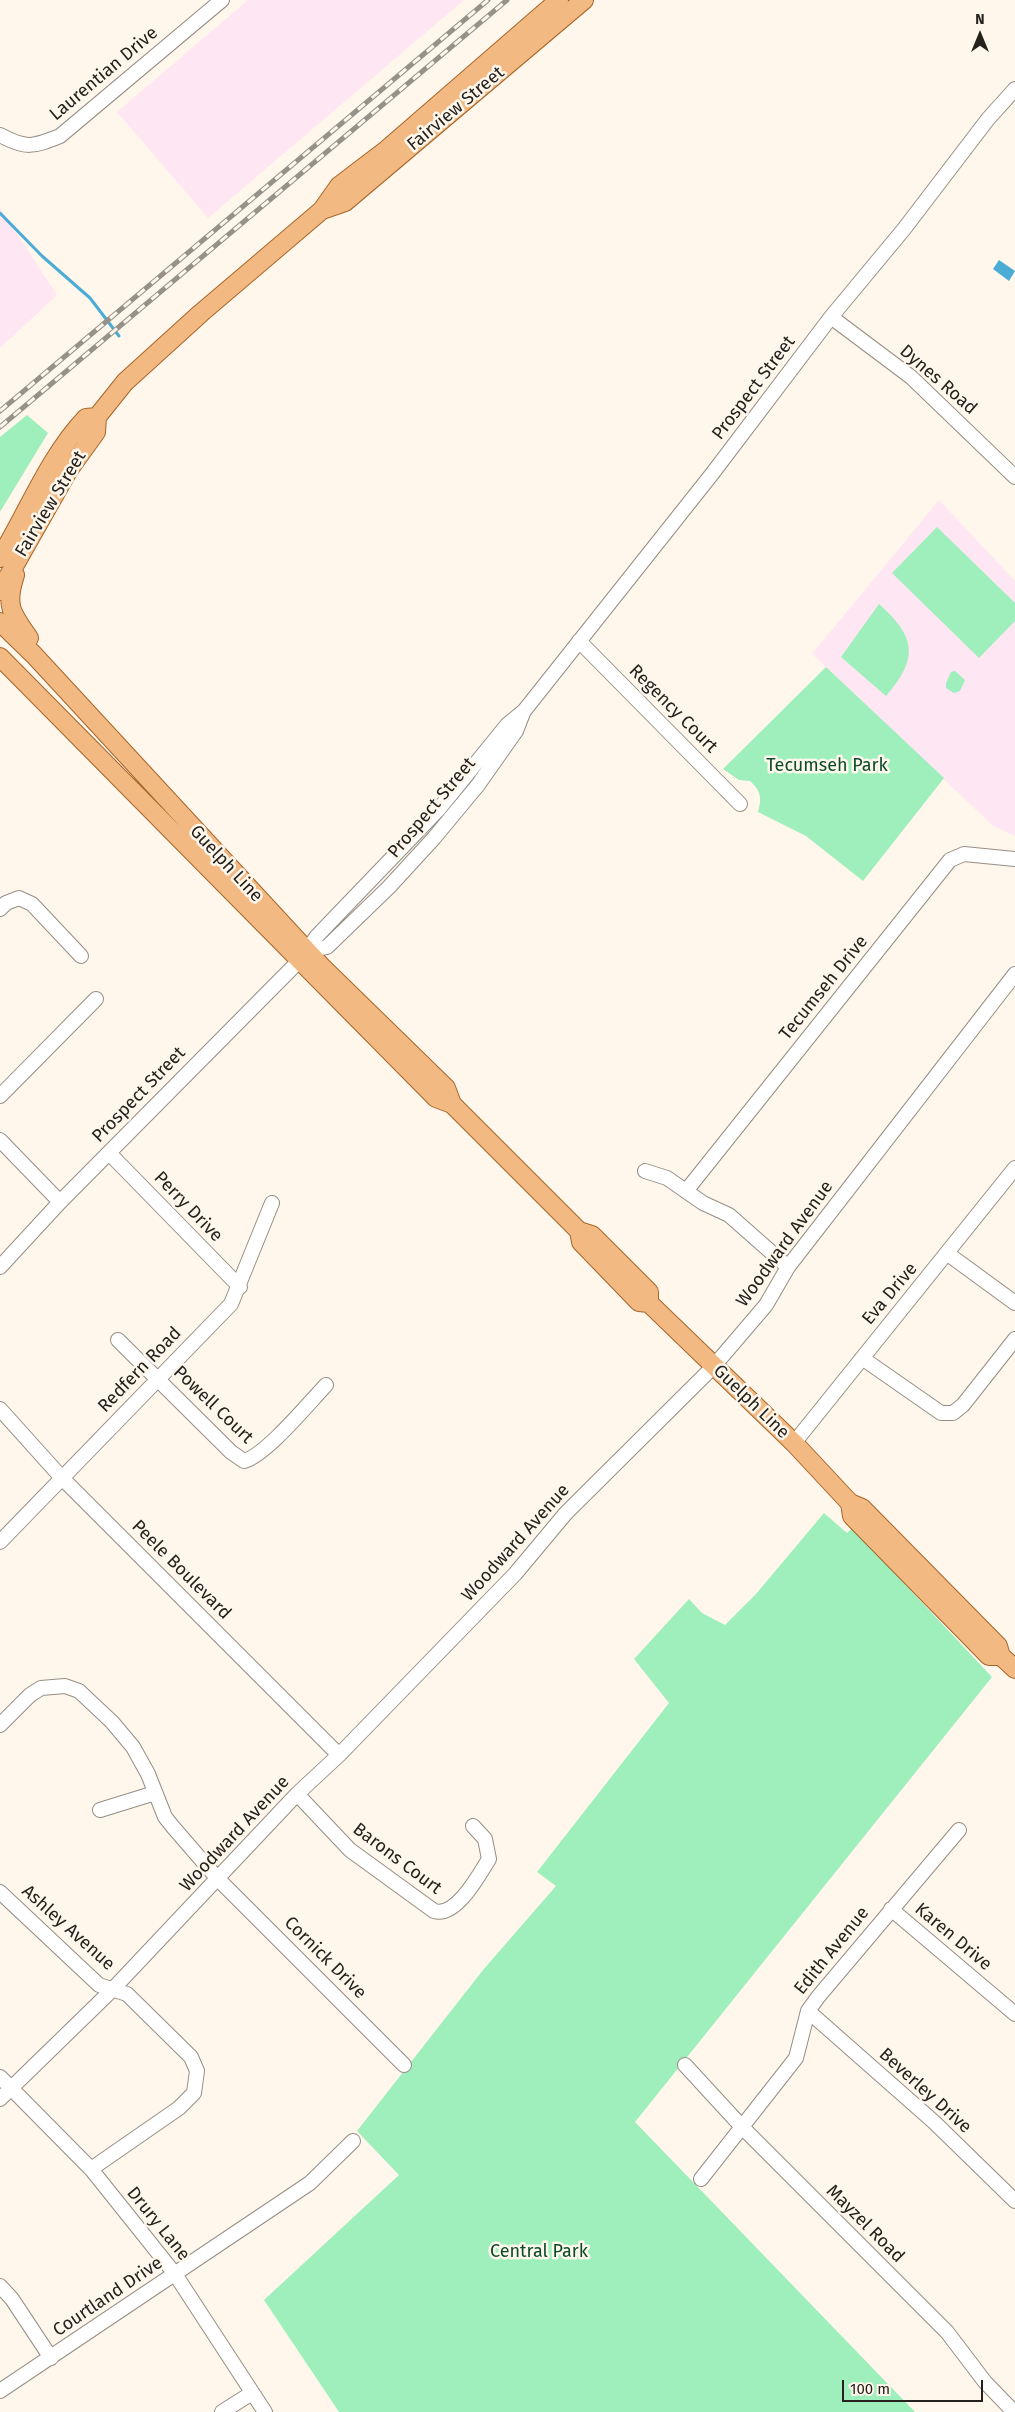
<!DOCTYPE html>
<html>
<head>
<meta charset="utf-8">
<style>
  body { margin:0 }
  #map { position:relative; width:1015px; height:2412px; overflow:hidden; background:#fff7ec; font-family:"Fira Sans",sans-serif }
  canvas { display:block }
  .north { position:absolute; left:955px; top:10px; width:50px; height:50px; -webkit-text-stroke:4px #fff7ec; paint-order:stroke; rotate:0deg; font-size:14px; font-weight:700; line-height:20px; text-align:center; color:#25221e }
  .north::after { content:''; display:block; margin:auto; width:18px; height:22px; background:#25221e; clip-path:polygon(50% 0,100% 100%,50% 72%,0 100%) }
  .scale { position:absolute; left:842px; top:2380px; width:141px; height:22px; box-sizing:border-box; border:2px solid #25221e; border-top:0; padding-left:6px; font-size:15px; line-height:18px; white-space:nowrap; color:#25221e; -webkit-text-stroke:4px #fff7ec; paint-order:stroke }
</style>
</head>
<body>
<div id="map">
<canvas width="1015" height="2412"></canvas>
<div class="north">N</div>
<div class="scale">100 m</div>
</div>
<script>
const g = document.querySelector('canvas').getContext('2d');
g.lineJoin = 'round';
function paint(path, color) {
  g.fillStyle = color;
  g.fill(path, 'evenodd');
}
function strokePath(path, color, width, dash) {
  g.strokeStyle = color;
  g.lineWidth = width;
  g.lineCap = dash ? 'butt' : 'round';
  g.setLineDash(dash || []);
  g.stroke(path);
}
function label(font, color, halo, rows, align = 'center') {
  g.font = font + ' "Fira Sans",sans-serif';
  g.lineWidth = 5;
  g.setLineDash([]);
  g.textBaseline = 'middle';
  g.strokeStyle = halo;
  g.fillStyle = color;
  for (const [text, x, y, turn = 0] of rows) {
    g.save();
    g.translate(x, y);
    g.rotate((+turn || 0) * Math.PI / 180);
    g.textAlign = isNaN(turn) ? turn : align;
    if (halo) g.strokeText(text, 0, 0);
    g.fillText(text, 0, 0);
    g.restore();
  }
}
paint(new Path2D(`
  M248 0H464L208 218 117 112Z
  M0 208 57 295 0 348Z`), '#fee6f2');
paint(new Path2D(`
  M939 500 1015 581V836L993 826 812 654Z`), '#fee7f3');
paint(new Path2D(`
  M27 415 48 433 0 512V437Z
  M937 527 1015 603V621L979 658 892 573Z
  M879 604C916 637 919 658 886 696L841 657Z
  M826 667 944 778 863 881 806 836 758 812C762 798 761 791 750 781L739 780 723 769Z
  M955 671 965 680 960 691 954 693 946 688V683L951 672Z
  M824 1513 847 1533 852 1528 992 1677 635 2122 915 2412H339L264 2300 399 2175 357 2131 483 1970 556 1886 537 1872 669 1703 634 1659 689 1599 702 1613 725 1625 756 1594Z`), '#9eefbc');
paint(new Path2D(`
  M999 260 1015 271 1009 281 993 269Z`), '#4bacd5');
strokePath(new Path2D(`
  M0 213 42 256 90 298 119 336`), '#4bacd5', 3);
const minor = new Path2D(`
  M0 135C26 149 33 147 60 136L222 0
  M831 317 911 377 1015 477
  M579 641 740 804
  M0 909 6 903 19 898 32 904 81 956
  M308 951 327 947 389 887 434 838 478 785 516 731 523 713
  M0 1096 96 999
  M0 1140 60 1202
  M109 1153 240 1287
  M645 1171 667 1178 703 1203 729 1215 788 1267
  M686 1191 950 860 964 854 1015 859
  M948 1254 1015 1303
  M0 1267 60 1202 299 961 317 936 438 810 507 725 524 711 712 474 831 317 904 229 988 119 1015 89
  M118 1340 231 1452 244 1461C266 1455 308 1404 326 1385
  M862 1358 941 1413H953L963 1405 1015 1339
  M0 1409 62 1478 339 1755
  M794 1443 1015 1168
  M0 1542 231 1304 272 1203
  M0 1725 30 1695 41 1688 65 1686 79 1691 112 1722 133 1747 148 1774 165 1817 173 1827 218 1879 404 2065
  M297 1794 350 1850 434 1911C456 1918 479 1875 489 1859L485 1839 473 1826
  M100 1810 155 1793
  M0 1892 99 1985 127 1994 191 2057 197 2071 194 2093 179 2108 91 2169
  M891 1909 1015 2014
  M808 2011 934 2122 1015 2201
  M685 2065 743 2128 947 2332 985 2382 1014 2412
  M0 2077 91 2169 175 2274 265 2412
  M0 2099 112 1990 297 1794 339 1755 515 1574 566 1513 713 1367 766 1305 788 1267 1015 974
  M701 2179 796 2058 808 2011 818 1997 959 1830
  M0 2286 12 2299 51 2358
  M0 2391 310 2183 353 2141
  M222 2412 252 2393`);
const major = new Path2D(`
  M322 210 345 202 584 0
  M0 558C28 512 49 457 86 418L97 417
  M15 575C5 605 11 613 29 638
  M0 591 68 471 96 432 97 417 125 382 201 313 322 210 339 186 385 151 559 0
  M0 622 34 655 323 968 446 1088 452 1104
  M0 657 436 1098 452 1104 579 1231 592 1235 649 1292V1303
  M579 1231 581 1242 639 1302 649 1303 794 1443 850 1503 862 1508 998 1646 1001 1656 1015 1669
  M850 1503 852 1516 989 1656H1001`);
strokePath(minor, '#968e85', 16);
strokePath(major, '#a6662a', 20);
strokePath(minor, '#fff', 14);
strokePath(major, '#f3b983', 18);
const rail = new Path2D(`
  M0 411 488 0
  M0 427 507 0`);
strokePath(rail, '#969189', 5);
strokePath(rail, '#fff7ec', 3, [9]);
label('18px', '#25221e', '#fff7ec', [
  ["Laurentian Drive",104,74,-40],
  ["Fairview Street",456,109,-40],
  ["Dynes Road",938,380,41],
  ["Prospect Street",754,388,-53],
  ["Fairview Street",51,504,-59],
  ["Regency Court",673,709,45],
  ["Prospect Street",432,808,-50],
  ["Guelph Line",226,864,47],
  ["Tecumseh Drive",824,988,-51],
  ["Prospect Street",139,1095,-46],
  ["Perry Drive",188,1207,46],
  ["Woodward Avenue",785,1244,-54],
  ["Eva Drive",890,1294,-50],
  ["Redfern Road",140,1370,-46],
  ["Guelph Line",751,1402,44],
  ["Powell Court",213,1405,44],
  ["Woodward Avenue",516,1543,-48],
  ["Peele Boulevard",181,1570,45],
  ["Woodward Avenue",235,1834,-47],
  ["Barons Court",397,1859,37],
  ["Ashley Avenue",68,1928,42],
  ["Karen Drive",953,1937,40],
  ["Edith Avenue",832,1951,-51],
  ["Cornick Drive",325,1958,45],
  ["Beverley Drive",925,2091,42],
  ["Drury Lane",158,2224,51],
  ["Mayzel Road",865,2224,45],
  ["Courtland Drive",108,2297,-34]
]);
label('18px', '#0a4b2b', '#fff7ec', [
  ["Tecumseh Park",827,766],
  ["Central Park",539,2252]
]);
</script>
</body>
</html>
